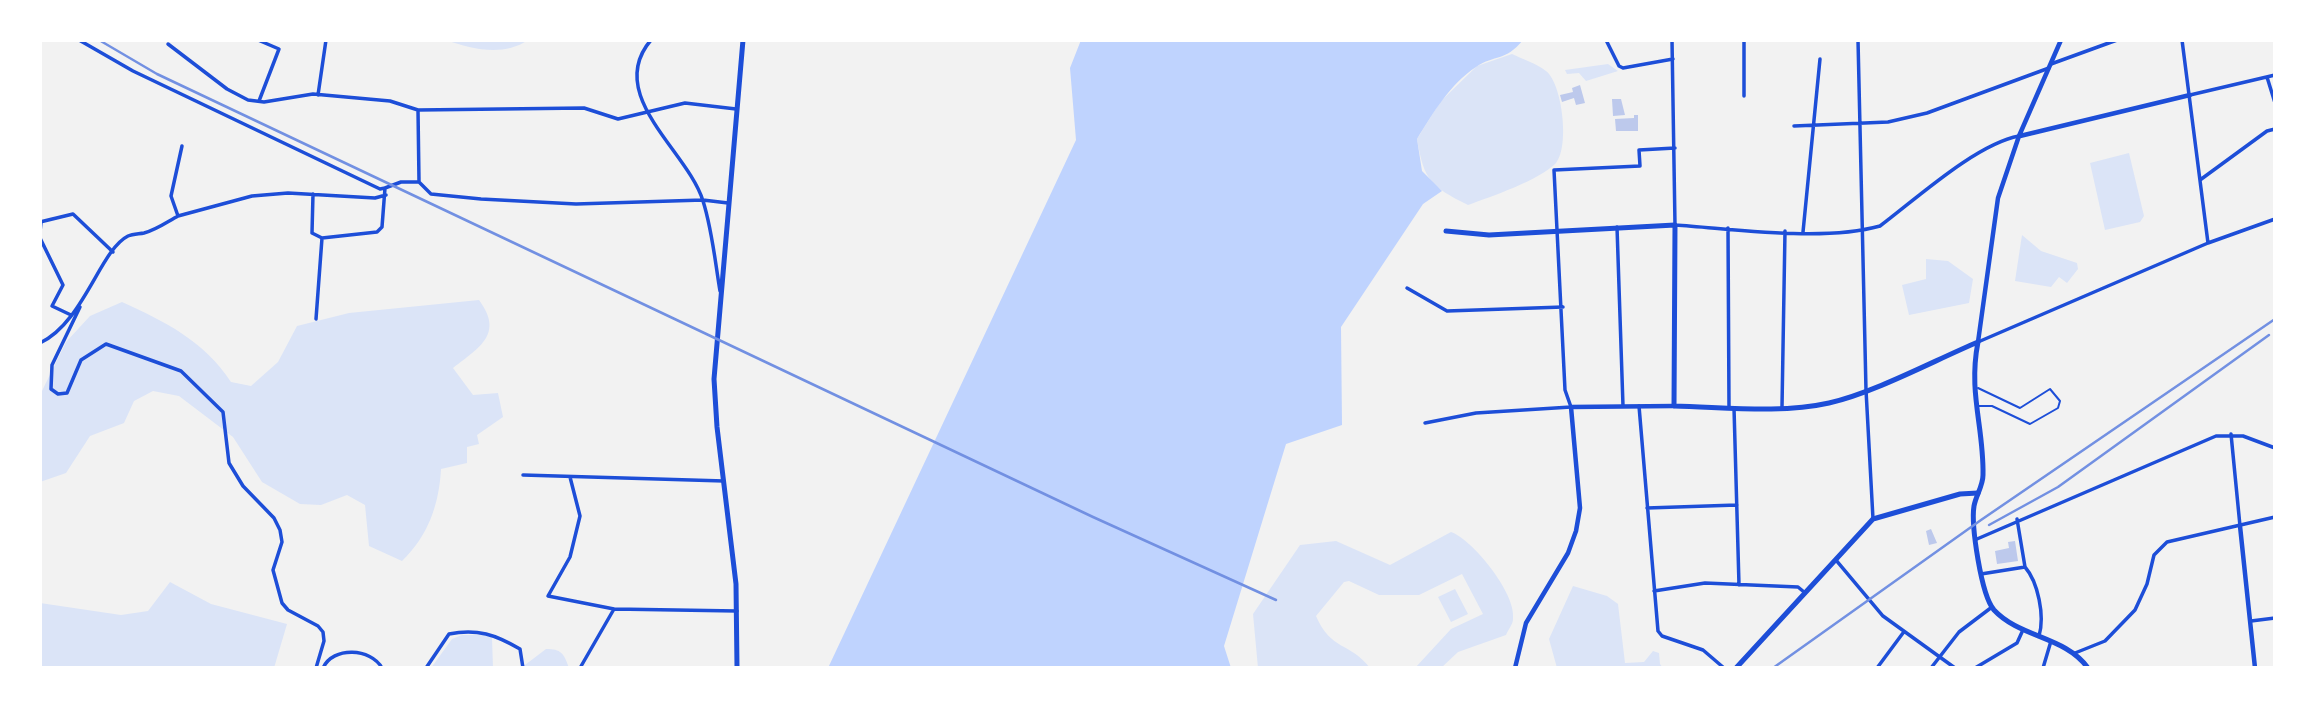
<!DOCTYPE html>
<html>
<head>
<meta charset="utf-8">
<style>
  body { margin:0 }
  #map { position:relative; width:2315px; height:708px; overflow:hidden; background:#f2f2f2; font-family:Montserrat,sans-serif }
  canvas { display:block }
  .frame { position:absolute; inset:0; border:42px solid #fff; pointer-events:none }
</style>
</head>
<body>
<div id="map">
<canvas width="2315" height="708"></canvas>
<div class="frame"></div>
</div>
<script>
const g = document.querySelector('canvas').getContext('2d');
g.lineJoin = 'round';
function paint(path, color) {
  g.fillStyle = color;
  g.fill(path, 'evenodd');
}
function strokePath(path, color, width, dash) {
  g.strokeStyle = color;
  g.lineWidth = width;
  g.lineCap = dash ? 'butt' : 'round';
  g.setLineDash(dash || []);
  g.stroke(path);
}
paint(new Path2D(`
  M446 40H528C503 57 472 49 446 40Z
  M1512 54C1522 59 1536 63 1546 71 1562 83 1570 146 1556 163 1540 180 1490 197 1468 205 1430 186 1424 180 1417 139L1440 102 1477 66Z
  M1608 64 1618 71 1586 81 1579 73 1567 74 1565 70Z
  M2129 153 2144 216 2140 222 2105 230 2090 163Z
  M2022 235 2041 251 2077 263 2078 269 2067 283 2059 277 2051 287 2015 281Z
  M1926 259 1948 261 1973 279 1969 303 1909 315 1902 285 1926 279Z
  M479 300C504 334 480 347 453 368L473 395 498 393 503 417 477 435 479 444 467 447V463L441 469C439 505 428 536 402 561L369 546 365 505 347 495 321 505 300 504 262 482 233 437 179 396 153 391 134 401 124 423 90 436 66 473 40 482V395L66 342 90 316 122 302C166 322 204 341 231 382L251 386 278 362 297 326 349 313Z
  M1451 532C1472 539 1517 594 1513 619 1513 624 1508 630 1506 635L1458 652 1441 668H1415L1451 629 1483 614 1462 574 1419 595H1379L1349 581 1344 582 1316 616C1331 651 1350 642 1370 668H1258L1253 614 1300 545 1336 541 1390 565Z
  M170 582 211 604 287 624 274 668H40V603L121 615 148 611Z
  M1573 586 1607 596 1618 604 1625 663 1644 662 1653 651 1659 653 1660 664 1663 668H1557L1549 639Z
  M1455 589 1468 614 1451 622 1438 597Z
  M462 635H489L492 638 493 668H431L452 639Z
  M546 649C561 649 564 653 569 668H521Z`), '#dbe4f7');
paint(new Path2D(`
  M1081 40H1523C1505 62 1495 54 1476 67 1450 84 1433 113 1417 139L1422 171 1442 191 1423 204 1341 327 1342 425 1286 444 1224 646 1231 668H828L1076 140 1070 68Z`), '#bfd3fe');
paint(new Path2D(`
  M1580 85 1585 103 1576 105 1574 98 1562 102 1560 95 1573 92 1572 88Z
  M1612 99H1621L1625 115 1613 116Z
  M1634 115H1638V131H1616L1615 119 1634 118Z
  M1931 529 1937 543 1929 545 1926 531Z
  M2015 541 2018 561 1997 564 1995 551 2009 548 2008 542Z`), '#bdc9ec');
strokePath(new Path2D(`
  M1978 388 2020 408 2050 389 2060 401 2058 408 2030 424 1992 406H1979`), '#1d4ed8', 2);
strokePath(new Path2D(`
  M79 40 133 71 380 189 385 188
  M258 40 279 49 259 101
  M651 40C604 95 688 151 703 201 712 229 715 261 720 291
  M1606 40 1619 66 1623 68 1673 59
  M1672 40 1675 225C1736 229 1823 242 1880 226 1916 199 1976 144 2019 136
  M1858 40 1866 390 1873 519
  M2182 40 2208 243
  M168 44 227 89 248 100 264 102 313 94 390 101 418 110 584 108 618 119 685 103 736 109
  M2051 64 2117 40
  M2267 77 2275 103
  M318 95 326 40
  M2190 95 2275 75
  M1744 96V40
  M418 110 419 181
  M1794 126 1888 122 1927 113 2049 68
  M2200 180 2267 131 2275 129
  M313 194 312 233 322 238 377 232 382 227 385 188 401 182H419L431 194 481 199 576 204 703 200 728 203
  M178 216 252 196 288 193 375 198 386 195
  M40 222 73 214 113 252
  M1617 227 1623 406
  M1728 228 1729 407
  M40 232 41 222
  M1803 232 1820 59
  M40 238 63 285 52 306 71 315
  M1407 288 1447 311 1563 307
  M80 307 52 365 51 389 58 394 67 393 81 360 106 344 181 371 223 412 229 463 243 486 274 518 280 530 282 542 273 570 282 603 288 610 318 626 323 632 324 641 316 668
  M316 319 322 238
  M1978 342 2208 243 2275 219
  M40 343C84 322 100 250 128 236 133 234 139 234 144 233 156 230 167 222 178 216L171 196 182 146
  M1639 406 1658 631 1662 636 1703 650 1724 668
  M1782 407 1785 231
  M1734 408 1739 585
  M1425 423 1476 413 1571 407 1565 390 1554 170 1640 166 1639 150 1675 148
  M2231 434 2240 526
  M523 475 724 481
  M570 477 580 516 570 557 548 596 614 609
  M1647 508 1737 505
  M2017 519 2025 567
  M1977 539 2216 436H2243L2275 448
  M1836 560 1883 616 1955 668
  M1981 574 2025 567C2038 582 2045 616 2039 636
  M1654 591 1705 583 1798 587 1804 592
  M2251 621 2275 618
  M2075 653 2105 641 2135 610 2147 584 2154 555 2167 542 2275 517
  M323 668C333 646 371 648 382 668
  M426 668 449 634C477 628 496 635 520 649L523 668
  M580 668 614 609 737 611
  M1877 668 1903 633
  M1931 668 1959 632 1992 607
  M1975 668 2017 643 2022 632
  M2043 668 2051 641`), '#1d4ed8', 3.5);
strokePath(new Path2D(`
  M2020 136 2190 95
  M1978 342 1998 198 2019 136 2061 40
  M2240 526 2255 668
  M1515 668 1526 623 1568 553 1576 531 1580 508 1571 407 1674 406`), '#1d4ed8', 4.5);
strokePath(new Path2D(`
  M1446 231 1489 235 1675 225 1674 406C1724 407 1780 414 1829 403 1876 392 1933 361 1978 342
  M1978 342C1968 393 1984 427 1983 475 1983 486 1976 495 1974 506 1971 525 1981 595 1994 610 2020 638 2065 636 2088 668`), '#1d4ed8', 5);
strokePath(new Path2D(`
  M737 668 736 584 717 427 714 379 743 40
  M1736 668 1873 519 1960 494 1978 493`), '#1d4ed8', 5);
strokePath(new Path2D(`
  M99 40 157 74 1093 517 1276 600
  M1989 525 2058 487 2269 335
  M1773 668 1981 520 2275 319`), '#7290e2', 2.5);
</script>
</body>
</html>
